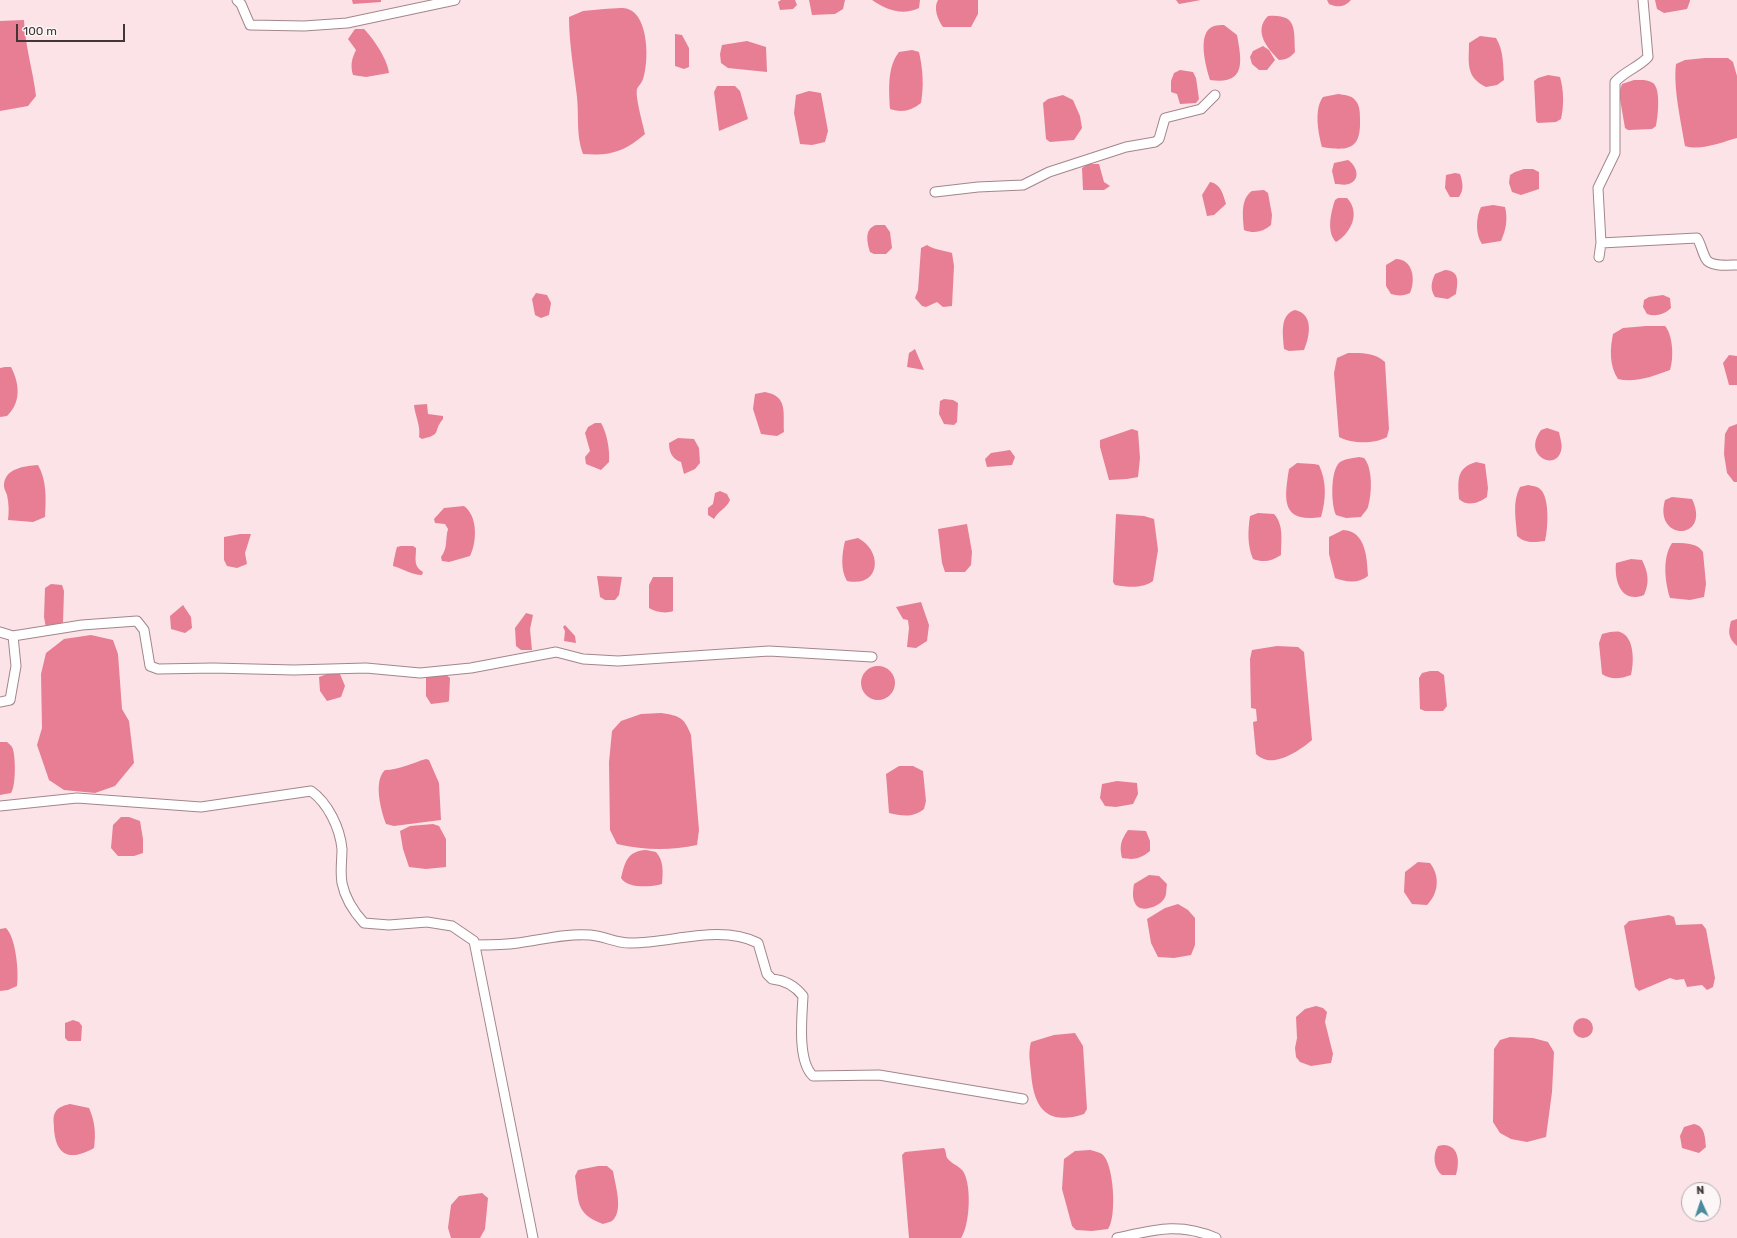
<!DOCTYPE html>
<html>
<head>
<meta charset="utf-8">
<style>
  body { margin:0 }
  #map { position:relative; width:1737px; height:1238px; overflow:hidden; background:#fce3e7; font-family:Rubik,sans-serif }
  canvas { display:block }
  .north { position:absolute; left:1681px; top:1182px; width:40px; height:40px; box-sizing:border-box; background:#fcf6f6; border:1px solid #b1a9aa; border-radius:50%; rotate:357deg; font-size:11px; font-weight:700; line-height:16px; text-align:center; color:#413537 }
  .north::after { content:''; display:block; margin:auto; width:14px; height:18px; background:#498a9c; clip-path:polygon(50% 0,100% 100%,50% 72%,0 100%) }
  .scale { position:absolute; left:16px; top:24px; width:109px; height:18px; box-sizing:border-box; border:2px solid #413537; border-top:0; padding-left:5px; font-size:12px; line-height:14px; white-space:nowrap; color:#413537; -webkit-text-stroke:3px #fcf6f6; paint-order:stroke }
</style>
</head>
<body>
<div id="map">
<canvas width="1737" height="1238"></canvas>
<div class="north">N</div>
<div class="scale">100 m</div>
</div>
<script>
const g = document.querySelector('canvas').getContext('2d');
g.lineJoin = 'round';
function paint(path, color) {
  g.fillStyle = color;
  g.fill(path, 'evenodd');
}
function strokePath(path, color, width, dash) {
  g.strokeStyle = color;
  g.lineWidth = width;
  g.lineCap = dash ? 'butt' : 'round';
  g.setLineDash(dash || []);
  g.stroke(path);
}
paint(new Path2D(`
  M352 0H381V2L353 4Z
  M781 0H795L797 5 793 9 780 10 778 2Z
  M809 0H845L843 9 835 14 812 15Z
  M872 0H920L919 8C902 16 887 10 872 0Z
  M938 0H978V14L971 27H943C938 20 933 8 938 0Z
  M1176 0H1201L1179 4Z
  M1327 0H1351C1345 7 1338 8 1329 4Z
  M1655 0H1690V1L1687 9 1664 13 1657 9Z
  M604 9C611 9 622 7 628 9 649 16 649 62 643 79 642 83 638 86 637 89 635 97 643 124 645 134 624 152 610 156 583 154 576 136 579 117 577 97 574 70 569 44 569 17L583 11Z
  M1268 16C1297 14 1294 28 1295 52 1291 57 1286 60 1279 60 1267 48 1253 31 1268 16Z
  M24 20C25 46 33 70 36 96L28 106 0 111V21Z
  M1224 25 1237 35C1242 62 1246 85 1210 80 1206 67 1196 32 1214 26 1217 25 1221 25 1224 25Z
  M355 29H364C373 38 388 60 389 73L366 77 353 75C350 65 352 58 356 50L348 39Z
  M675 34 682 35 689 48V67L684 69 675 66Z
  M1480 36 1496 38C1504 51 1503 66 1504 80L1497 85 1486 87C1465 77 1469 62 1469 43Z
  M747 41 766 47 767 72 728 68 721 63 720 54 722 45Z
  M1263 46 1269 50 1275 60 1267 70H1259L1252 64 1250 57 1253 51Z
  M912 50 919 52C923 70 924 85 921 103 911 111 902 113 890 109 889 90 887 67 899 52Z
  M1705 58H1728L1733 62 1737 76V138C1722 142 1701 151 1685 146 1681 122 1673 87 1676 64L1685 60Z
  M1180 70 1193 72 1196 78 1199 99 1196 103 1180 104 1177 94 1171 92V81L1174 73Z
  M1548 75 1560 77C1564 91 1564 106 1561 119L1556 122 1538 123 1536 121 1534 81 1538 78Z
  M1634 80C1640 80 1647 79 1653 83 1661 89 1658 116 1656 126L1652 129 1628 130 1625 128 1619 93 1622 84Z
  M717 86H735L740 91 748 119 719 131 714 92Z
  M809 91 821 93 828 131 825 142 812 145 800 144 794 113 796 95Z
  M1338 94C1344 95 1351 95 1355 100 1360 105 1360 113 1360 120 1361 150 1348 151 1322 147 1318 132 1314 109 1323 97Z
  M1063 95 1073 100 1080 116 1082 128 1074 140 1050 142 1046 139 1043 103 1048 99Z
  M1348 160C1356 165 1361 178 1351 183 1346 186 1340 184 1335 184L1332 171 1334 163Z
  M1088 164H1099L1104 182 1110 186 1104 190H1083L1082 168Z
  M1524 169H1533L1539 172V189L1521 195 1512 192 1509 183 1510 175 1515 172Z
  M1455 173 1460 174C1463 183 1464 190 1459 197H1450L1445 188 1446 175Z
  M1210 182C1221 184 1223 194 1226 204L1214 215 1207 216 1202 195Z
  M1264 190 1268 193 1272 215 1271 225C1263 232 1254 234 1244 230 1243 217 1240 199 1252 191Z
  M1338 198H1347C1361 213 1351 233 1336 242 1326 232 1331 212 1335 200Z
  M1493 205 1505 207C1508 219 1506 230 1501 241L1482 244C1475 234 1476 217 1481 207Z
  M876 225H885L890 232 892 248 886 254H874L870 252C867 242 864 229 876 225Z
  M927 245C935 250 943 250 952 253L954 266 952 306 943 307 937 302 926 307 922 306 915 298 918 290 921 248Z
  M1396 259C1413 259 1416 280 1410 293 1404 296 1398 296 1391 294L1386 286V265Z
  M1445 270C1460 271 1458 282 1456 294L1448 299 1435 297C1430 289 1431 283 1435 274Z
  M536 293 547 295 551 303 549 315 541 318 535 315 532 299Z
  M1663 295 1670 298 1671 308C1665 314 1656 317 1647 314L1643 307 1644 300 1649 297Z
  M1295 310C1314 314 1310 336 1304 350L1289 351 1284 349C1283 335 1279 315 1295 310Z
  M1646 326H1665C1673 335 1674 358 1670 370 1654 376 1635 383 1618 379 1609 366 1610 348 1613 334L1623 328Z
  M915 349 924 370 907 367 909 353Z
  M1348 353C1361 353 1374 352 1385 362L1389 429 1387 437C1375 444 1352 444 1339 437L1334 373 1337 358Z
  M1729 355 1737 356V385H1729L1723 363Z
  M5 367H11C20 384 21 403 7 416L0 417V368Z
  M765 392C788 396 783 412 784 432L777 436 761 434 753 409 755 394Z
  M944 399 953 400 958 403 957 422 954 425 944 424 939 414 940 401Z
  M427 404 428 414 443 416V419C432 432 443 434 422 439L419 437C421 426 415 416 414 405Z
  M595 423H601C607 433 610 450 609 462L601 470 586 464 585 457 590 451 585 433 588 427Z
  M1737 424V482H1734L1727 473 1724 454 1725 434 1729 427Z
  M1547 428 1559 432C1560 438 1563 446 1561 451 1555 472 1522 455 1541 430Z
  M1132 429 1138 431 1140 458 1138 477 1127 479 1109 480 1100 447V440Z
  M678 438 694 439 699 448 700 463 695 469 684 474 681 462C672 459 669 452 669 443Z
  M1010 450 1015 457 1012 465 987 467 985 459 991 453Z
  M1359 457 1364 458C1373 468 1372 494 1368 507 1367 510 1363 514 1361 517L1346 518 1336 515C1331 505 1330 470 1340 462 1345 459 1353 458 1359 457Z
  M1476 462 1485 464 1488 488 1487 497C1479 503 1467 507 1459 499 1458 480 1456 468 1476 462Z
  M1297 463 1314 464 1319 465C1327 482 1326 500 1321 517 1281 523 1284 500 1289 469Z
  M38 465C47 481 46 499 45 517L33 522 8 520C9 512 9 504 7 495 6 492 4 489 4 486 4 468 25 466 38 465Z
  M1528 485C1532 486 1537 486 1540 489 1550 497 1548 529 1545 541 1534 542 1526 544 1517 536 1516 519 1512 502 1520 487Z
  M720 491 727 494 730 500C727 508 718 511 714 519L708 515V508L713 504 715 493Z
  M1672 497 1692 499C1712 541 1653 542 1665 500Z
  M464 506C478 516 477 542 470 556L449 562 442 561 441 557C448 548 445 539 448 529L445 524 435 523 434 519 444 508Z
  M1258 513 1274 514C1284 525 1281 540 1281 555 1272 561 1264 563 1253 559 1247 545 1248 530 1250 516Z
  M1116 514 1144 516 1154 519 1158 550 1153 581C1142 589 1128 587 1115 585L1113 582Z
  M967 524 972 552 971 565 965 572H945L942 563 938 529Z
  M1343 530C1366 531 1367 558 1368 576 1358 584 1346 582 1335 578L1329 554V537Z
  M240 534H251L245 553 247 564 237 568 227 566 224 560V537Z
  M858 538C883 551 881 588 847 581 840 570 842 553 845 541Z
  M1672 543C1682 543 1697 542 1703 552L1706 584 1704 597 1690 600 1670 598C1665 582 1662 558 1672 543Z
  M401 546H413L416 548C416 559 413 566 423 572L422 575C412 575 404 569 393 566 393 564 396 550 397 547Z
  M1631 559 1642 560C1648 572 1650 582 1644 595 1622 604 1614 582 1616 563Z
  M597 576 622 577 619 595 615 600H605L600 597Z
  M653 577H673V611C666 614 655 612 649 608V585Z
  M51 584 62 585 64 591 63 623 61 626 46 628 44 617 45 588Z
  M921 602 929 625 927 641 916 648 907 647 909 628 908 620 903 619 896 607Z
  M183 605 191 617 192 628 185 633 171 629 170 616Z
  M526 613 533 615 530 629 532 650H521L516 646 515 628Z
  M1737 619V646C1728 638 1728 632 1731 621Z
  M565 625 575 636 576 643 564 641 565 631 563 627Z
  M1610 632C1613 632 1617 631 1620 632 1635 637 1634 663 1631 675 1620 679 1611 680 1602 674L1599 643 1602 634Z
  M91 635 113 640 118 654 122 709 129 721 134 763 115 786 95 793 64 790 49 780 37 745 42 728 41 674 46 653 64 639Z
  M1277 646 1298 647 1304 652 1312 740C1302 749 1278 765 1264 759 1261 758 1258 756 1256 754L1253 722 1257 721 1256 709 1251 708 1250 659 1252 650Z
  M861 683a17 17 0 1 1 34 0a17 17 0 1 1-34 0Z
  M1430 671H1438L1444 675 1447 706 1443 711H1425L1420 709 1419 678 1422 673Z
  M327 674H340L345 686 341 697 327 701 320 691 319 677Z
  M445 674 450 678 449 701 447 702 431 704 426 696V676Z
  M661 713C680 716 684 717 691 735L699 830 697 845C669 851 644 850 617 844L610 830 609 762 612 731 621 721 641 714Z
  M0 742H7C9 744 11 745 12 747 16 754 16 787 11 793L0 795Z
  M426 759 429 760 439 783 441 820 394 826 386 824C381 811 373 781 385 770 399 770 412 763 426 759Z
  M899 766H913L923 771 926 801 924 809C913 818 902 816 889 813L886 774Z
  M1117 781 1137 783 1138 794 1133 804 1116 807 1105 806 1100 798 1102 784Z
  M121 817H129L140 821 143 839V853L134 856H118L111 848 113 825Z
  M433 824 439 826 446 839V867L426 869 409 867 403 849 400 831 410 826Z
  M1128 830 1146 831 1150 841V851C1140 859 1134 860 1122 858 1119 846 1121 840 1128 830Z
  M646 850 656 852C664 861 663 872 662 884 651 887 628 889 621 878 625 861 628 851 646 850Z
  M1418 862 1430 863C1440 876 1439 893 1427 905L1412 904 1404 892 1405 872Z
  M1149 875 1159 876 1167 884C1166 889 1167 895 1164 899 1159 907 1139 914 1135 903 1132 898 1133 890 1134 884Z
  M1178 904 1188 910 1195 918V945L1191 955 1174 958 1158 957 1151 943 1147 919 1165 908Z
  M1669 915 1674 917 1676 925 1702 924 1706 929 1715 978 1713 987 1707 990 1702 985 1687 987 1684 979 1676 980 1670 978 1639 991 1635 987 1624 926 1629 921Z
  M6 928C16 938 19 972 17 986L8 990 0 991V929Z
  M1316 1006 1323 1008 1327 1012 1325 1022 1333 1054 1331 1063 1311 1066 1300 1062 1296 1057 1295 1048 1297 1038 1296 1017 1305 1009Z
  M1573 1028a10 10 0 1 1 20 0a10 10 0 1 1-20 0Z
  M73 1020 79 1022 82 1026 81 1041H68L65 1038V1023Z
  M1075 1033 1083 1046 1087 1109 1084 1114C1047 1126 1034 1109 1031 1073 1030 1062 1028 1053 1031 1042L1054 1035Z
  M1510 1037 1533 1038 1548 1042 1554 1052 1552 1092 1546 1137 1527 1142 1511 1139 1500 1133 1493 1122 1494 1049 1500 1040Z
  M70 1104 89 1108C95 1121 96 1134 94 1148 71 1161 56 1157 54 1129 54 1122 52 1117 56 1111 59 1107 65 1105 70 1104Z
  M1694 1124C1705 1126 1705 1137 1706 1147L1699 1153 1682 1148 1680 1136 1684 1127Z
  M1443 1145C1459 1145 1460 1162 1456 1175H1442C1434 1169 1432 1155 1438 1146Z
  M944 1148C947 1152 945 1156 948 1159 952 1164 959 1166 963 1171 972 1185 970 1225 961 1238H909L902 1155 905 1152Z
  M1090 1150C1094 1151 1099 1152 1102 1154 1114 1163 1117 1217 1108 1229L1092 1231 1076 1230 1072 1226 1062 1189 1064 1159 1075 1151Z
  M598 1166H607L613 1171C615 1184 623 1208 614 1219 612 1222 606 1223 603 1224 575 1214 579 1201 575 1176L578 1170Z
  M482 1193 488 1198 485 1229 480 1238H451L448 1228 451 1205 459 1196Z`), '#e77e94');
const minor = new Path2D(`
  M237 0 241 4 250 25 304 26 347 23 455 0
  M935 192 978 187 1023 185 1049 172 1126 147 1155 142 1159 139 1165 118 1201 109 1215 95
  M1601 243 1697 238C1701 244 1702 252 1706 259 1710 267 1729 265 1737 265
  M1599 257 1601 243 1598 188 1615 153V82C1625 71 1639 67 1648 57L1643 0
  M0 632 13 636 16 666 10 700 0 702
  M13 636 82 625 137 621 144 630 150 666 158 669 213 668 294 670 366 668 420 673 471 668 556 652 583 659 618 661 769 651 872 657
  M0 806 77 798 201 807 311 791C328 803 340 828 342 849 342 860 340 872 342 883 345 898 354 912 364 923L389 925 427 922 452 926 474 941 533 1238
  M475 945C489 945 503 945 518 943 541 940 566 933 590 935 605 936 617 944 632 943 672 943 720 924 758 943L767 974 772 979C785 980 795 986 803 996 802 1017 797 1061 813 1076L879 1075 1023 1099
  M1117 1238C1154 1230 1179 1222 1216 1238`);
strokePath(minor, '#a2868b', 11);
strokePath(minor, '#fff', 9);
</script>
</body>
</html>
